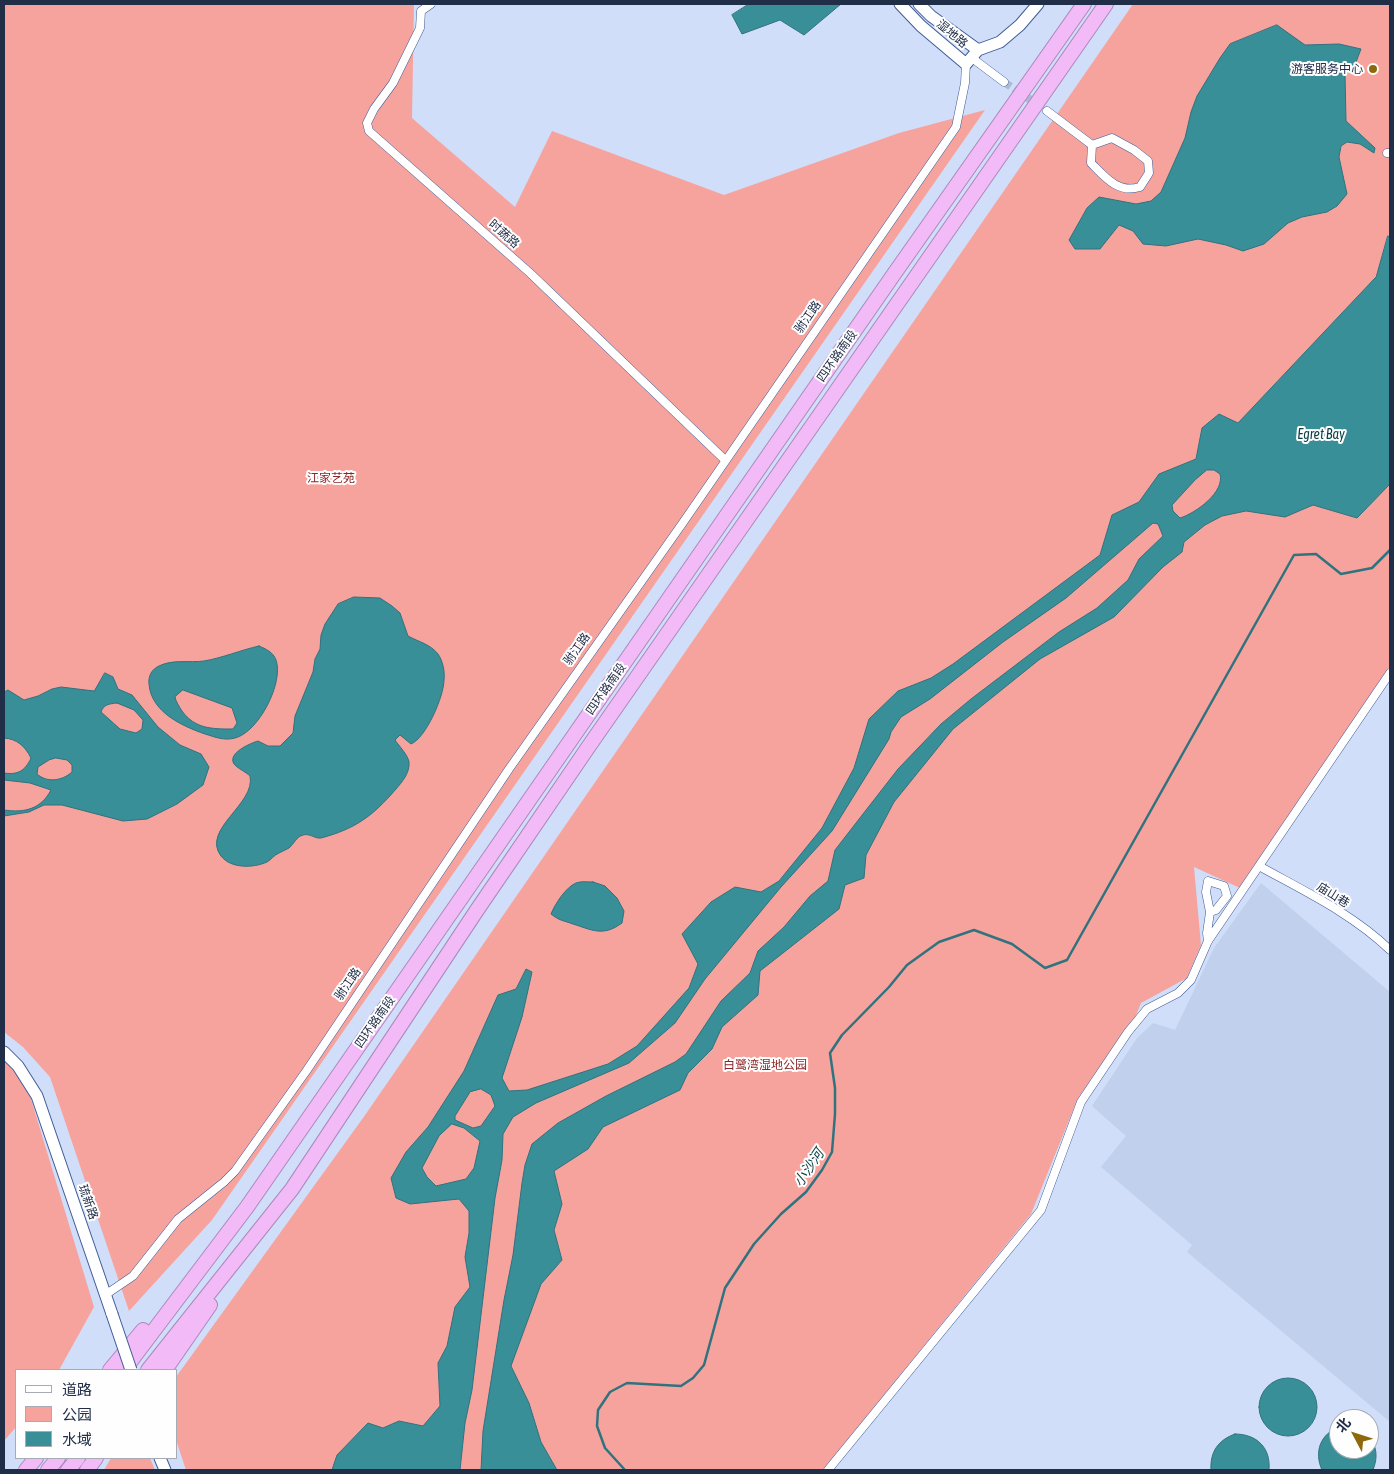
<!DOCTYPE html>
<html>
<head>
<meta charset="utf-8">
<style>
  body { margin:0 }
  #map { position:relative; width:1394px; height:1474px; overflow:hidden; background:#d0def9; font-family:"Asap Condensed","Noto Sans SC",sans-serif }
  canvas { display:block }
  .frame { position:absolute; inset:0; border:5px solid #212e48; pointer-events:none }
  .legend { position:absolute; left:15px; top:1369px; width:162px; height:90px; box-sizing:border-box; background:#fefefe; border:1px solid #a6abb5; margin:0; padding:6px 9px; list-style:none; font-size:15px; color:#212e48 }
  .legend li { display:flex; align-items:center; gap:10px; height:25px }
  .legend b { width:25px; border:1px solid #a6abb5 }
  .north { position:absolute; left:1329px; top:1409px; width:50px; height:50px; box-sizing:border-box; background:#fefefe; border:1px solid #a6abb5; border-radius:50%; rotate:310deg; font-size:14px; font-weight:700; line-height:20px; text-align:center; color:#212e48 }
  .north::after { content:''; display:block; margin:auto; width:18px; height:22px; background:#8d690b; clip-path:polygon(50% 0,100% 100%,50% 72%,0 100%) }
</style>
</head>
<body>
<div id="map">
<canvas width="1394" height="1474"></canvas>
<div class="frame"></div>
<ul class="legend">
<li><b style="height:6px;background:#fff"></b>道路</li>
<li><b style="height:14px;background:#f7a39d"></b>公园</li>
<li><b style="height:14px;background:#388f97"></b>水域</li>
</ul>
<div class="north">北</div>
</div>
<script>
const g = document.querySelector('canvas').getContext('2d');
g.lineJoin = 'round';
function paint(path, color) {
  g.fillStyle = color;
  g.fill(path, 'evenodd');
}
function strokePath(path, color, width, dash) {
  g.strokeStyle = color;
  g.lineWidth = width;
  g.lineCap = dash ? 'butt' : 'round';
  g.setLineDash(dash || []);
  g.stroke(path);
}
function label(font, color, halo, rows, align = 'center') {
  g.font = font + ' "Asap Condensed","Noto Sans SC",sans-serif';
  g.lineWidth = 4;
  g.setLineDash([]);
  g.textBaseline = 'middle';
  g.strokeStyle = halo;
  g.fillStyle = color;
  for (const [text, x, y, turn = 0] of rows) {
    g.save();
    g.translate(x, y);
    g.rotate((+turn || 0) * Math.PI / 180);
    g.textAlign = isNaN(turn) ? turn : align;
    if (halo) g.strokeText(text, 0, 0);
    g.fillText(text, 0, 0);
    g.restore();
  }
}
paint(new Path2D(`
  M1261 883 1390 992V1422L1187 1252 1192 1245 1101 1167 1126 1136 1092 1106 1137 1038 1153 1023 1175 1030 1214 948Z`), '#c0d0ed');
paint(new Path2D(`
  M4 4H414L412 118 515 207 552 131 724 195 899 133 985 110 212 1220 129 1311 50 1077 23 1047 4 1032Z
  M1133 4H1390V676L1240 888 1194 867 1201 945 1187 978 1141 1003 1135 1018 1078 1098 1031 1214 823 1470H186L176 1440V1377L363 1118Z
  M4 1058 22 1079 31 1099 94 1307 59 1370H16V1427L4 1441Z
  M111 1458H150L155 1470H104Z`), '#f7a39d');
const water = new Path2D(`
  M749 4H841L804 35 780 20 742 34 732 15Z
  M1277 25 1305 45 1339 44 1361 49 1356 62 1345 74 1346 121 1375 148 1374 153 1360 144 1347 142 1341 146 1339 157 1347 194 1337 206 1327 212 1302 217 1288 223 1264 244 1243 251 1226 245 1198 239 1166 246 1143 244 1133 231 1119 225 1100 249H1075L1069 240 1087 208 1099 197 1136 204 1151 201 1161 192 1185 138 1191 112 1197 96 1220 58 1230 44Z
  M1388 236 1390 237V484L1357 518 1313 505 1285 517 1246 511 1222 516 1205 525 1184 542 1182 552 1163 567 1114 617 1040 659 953 729 894 802 866 855 864 878 845 885 839 909 760 971 758 995 722 1027 712 1049 688 1073 680 1090 603 1127 588 1149 554 1171 562 1204 554 1230 562 1260 541 1284 511 1366 529 1403 541 1442 557 1470H481L483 1431 504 1300 513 1255 522 1183 525 1165 532 1144 558 1123 606 1096 675 1062 686 1054 721 1001 750 973 758 951 784 927 810 896 828 881 835 850 898 769 941 724 971 699 1059 632 1097 608 1128 580 1139 559 1163 536 1158 524 1153 523 1066 598 1003 642 930 699 901 717 891 732 889 739 832 831 781 887 705 979 675 1023 629 1063 536 1103 513 1117 503 1134 502 1160 495 1198 472 1390 465 1423 460 1470H332L337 1455 368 1423 383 1428 399 1421 423 1426 440 1406 438 1363 447 1346 455 1307 470 1287 465 1257 469 1233V1211L459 1199 410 1204 396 1198 391 1178 406 1152 428 1127 464 1071 498 995 516 989 526 969 532 972 522 1017 502 1078 509 1091 527 1090 608 1064 637 1046 689 988 698 964 682 934 711 902 735 887 761 892 779 881 822 828 854 768 869 719 898 691 931 678 953 664 1100 555 1112 515 1139 502 1159 474 1196 459 1202 428 1219 414 1238 423 1376 277ZM1207 470H1214L1220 474C1225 492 1196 513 1180 518L1173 511 1172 505 1195 480ZM481 1089 491 1095 495 1106 481 1126 473 1128 455 1120V1116L470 1092ZM452 1124 464 1128 480 1141 474 1168 466 1179 436 1186 427 1177 422 1168 439 1136Z
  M354 597 380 598 392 606 400 613 408 636C419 642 430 644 438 654 443 661 445 672 444 680 444 696 426 738 411 744L400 735 395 740C399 746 408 755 409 762 410 773 402 782 396 789 373 816 355 829 321 838 315 839 310 833 303 835 296 837 294 844 289 848 286 850 282 851 279 853 274 855 271 860 267 862 254 868 231 869 221 856 201 829 256 804 250 776 246 772 237 768 234 764 227 753 251 743 258 741L268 746H280L293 733 295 716 313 672 315 659 320 649 321 635 325 624 338 604Z
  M259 646C266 649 273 652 276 660 284 682 259 732 235 738 224 741 215 737 205 734 182 726 151 712 149 684 148 676 152 669 159 666 173 659 189 663 204 661 222 658 241 650 259 646ZM183 690 232 708 237 723 233 729C212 729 195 729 182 711 179 706 176 702 175 697Z
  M105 673 113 677 118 689 132 695 158 727 180 745 201 754 209 767 203 785 177 804 147 819 123 821 62 805H44L29 812 4 816V810C25 813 41 809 51 790L30 783 4 780V773C18 775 25 771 31 758 25 746 17 739 4 738V692L8 690 24 700 38 696 52 689 61 687 94 691ZM117 703 134 710 143 720 142 729 136 733 120 729 101 712C104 704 109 704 117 703ZM56 758 67 760 72 765V772C62 781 47 783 37 774L38 767 49 760Z
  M593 882 605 886 617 898 624 911 622 923C603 937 592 930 573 924 562 920 560 921 551 914 555 904 566 887 576 883 581 881 588 882 593 882Z
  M1259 1407a29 29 0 1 1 58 0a29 29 0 1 1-58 0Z
  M1339 1427V1449H1369V1436C1377 1447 1378 1457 1373 1470H1322C1314 1452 1320 1434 1339 1427Z
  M1235 1434C1257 1434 1271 1448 1269 1470H1211C1210 1452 1218 1440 1235 1434Z`);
paint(water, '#388f97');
strokePath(water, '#31727f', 1);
strokePath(new Path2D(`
  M625 1470 605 1448 597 1426 598 1410 610 1392 627 1383 681 1386 693 1378 704 1365 725 1288 754 1244 781 1214 806 1192 822 1170 832 1152 835 1114V1088L830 1053 842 1035 889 987 907 965 939 942 974 930 1012 944 1045 968 1067 960 1294 555 1316 554 1341 574 1372 568 1390 550`), '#31727f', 2.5);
strokePath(new Path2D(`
  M1004 82 1047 111`), '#adbbd6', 8, [8, 4]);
const street = new Path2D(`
  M431 4 421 11 420 28 393 83 374 109 367 123 369 131 530 273 725 460
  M972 58 1004 82
  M1047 111 1092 145 1091 163C1105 177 1118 194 1140 187L1149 173 1148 161 1134 150 1112 138 1092 145
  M1387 153H1390
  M1259 866C1304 891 1353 914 1390 950
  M1208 941 1207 933 1210 912 1206 892 1208 881 1224 886 1227 896 1216 910 1210 912
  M105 1295 133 1276 178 1219 224 1182 235 1171 307 1070 509 769 682 524 956 127 965 83 966 64
  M828 1470 1041 1210 1081 1102 1128 1032 1147 1009 1178 993 1191 980 1208 941 1390 673`);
const secondary = new Path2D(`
  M900 4 921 26 966 64 978 50 1000 42 1020 25 1038 4
  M919 4 931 16 978 50
  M4 1052 18 1066 37 1096 112 1314
  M160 1458 165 1470`);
const highway = new Path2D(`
  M110 1370 143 1330
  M124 1370 247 1207 894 274 1084 4
  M148 1370 292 1189 477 910 589 746 1106 4
  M165 1370 210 1305
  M26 1470 36 1458
  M48 1470 58 1458
  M68 1470 78 1458
  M87 1470 96 1458`);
strokePath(street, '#405c97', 9);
strokePath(secondary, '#405c97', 13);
strokePath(highway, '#aa89ba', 16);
strokePath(street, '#fff', 8);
strokePath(secondary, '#fff', 11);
strokePath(highway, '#f3baf8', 14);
const secondaryBridge = new Path2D(`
  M112 1314 131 1370`);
strokePath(secondaryBridge, '#405c97', 13, []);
strokePath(secondaryBridge, '#fff', 11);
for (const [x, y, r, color] of [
  [1373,69,5,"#8d690b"]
]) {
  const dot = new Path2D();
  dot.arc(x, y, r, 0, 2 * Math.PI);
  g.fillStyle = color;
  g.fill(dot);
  strokePath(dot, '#fefefe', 2);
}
label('12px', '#212e48', '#fefefe', [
  ["湿地路",952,34,40],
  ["时蔬路",504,234,41],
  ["驸江路",808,317,-55],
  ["四环路南段",837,356,-55],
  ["驸江路",577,649,-55],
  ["四环路南段",606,689,-55],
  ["庙山巷",1333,895,32],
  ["驸江路",348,984,-56],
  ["四环路南段",375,1022,-55],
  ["琉新路",88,1202,71]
]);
label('12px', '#212e48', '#fefefe', [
  ["游客服务中心",1363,69]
], 'right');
label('12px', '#8a2729', '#fefefe', [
  ["江家艺苑",331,478],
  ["白鹭湾湿地公园",765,1065]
]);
label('italic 14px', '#0c4146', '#fefefe', [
  ["Egret Bay",1321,435],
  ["小沙河",809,1168,-56]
]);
</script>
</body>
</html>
